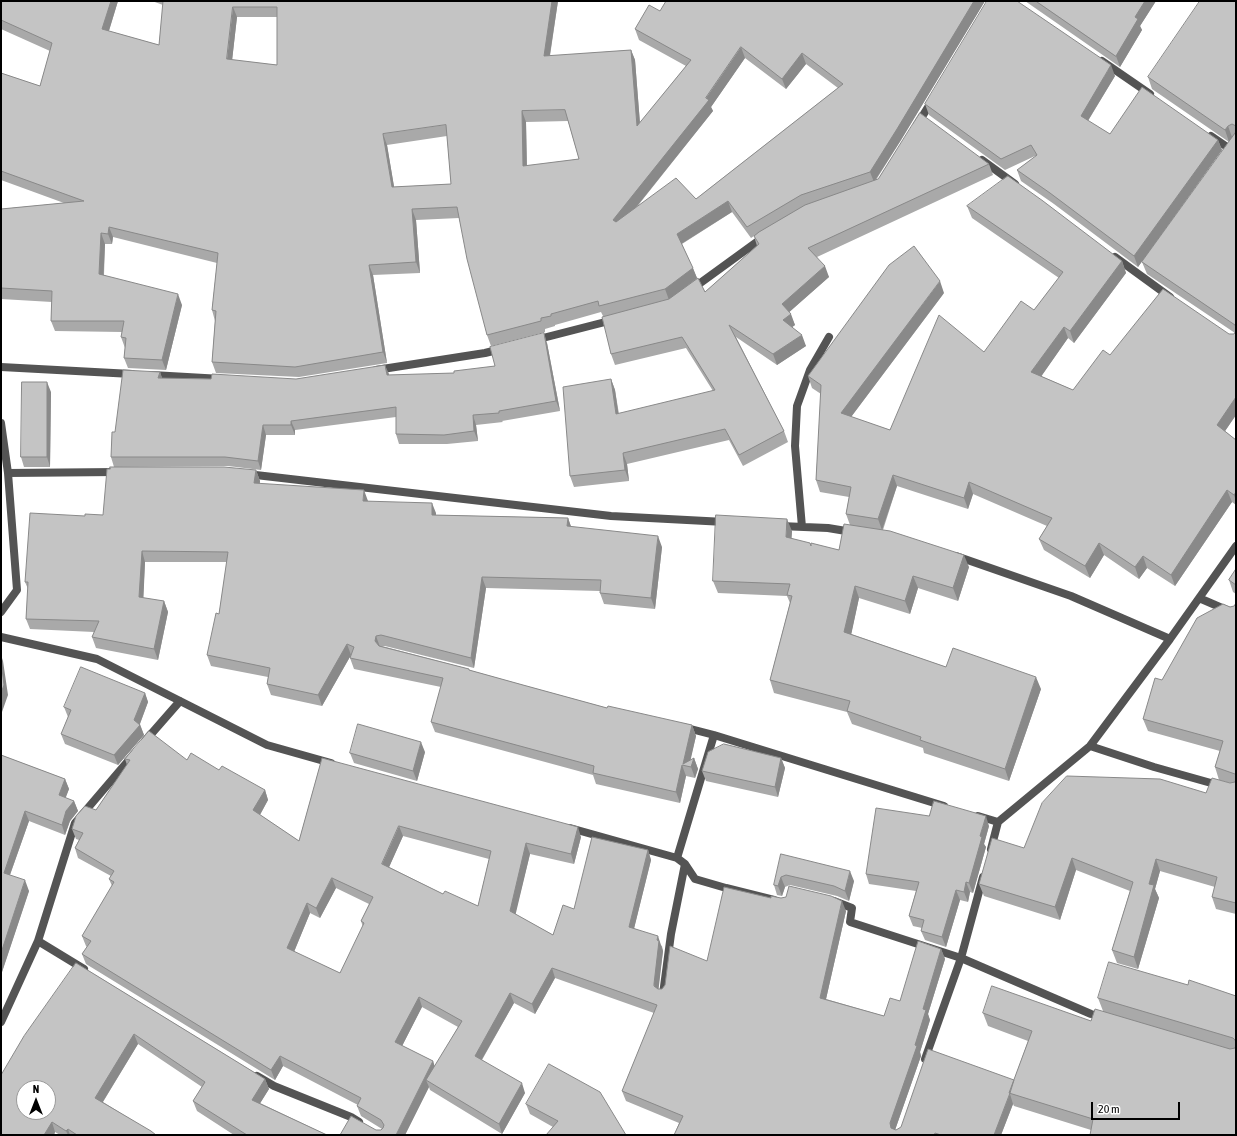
<!DOCTYPE html>
<html>
<head>
<meta charset="utf-8">
<style>
  body { margin:0 }
  #map { position:relative; width:1237px; height:1136px; overflow:hidden; background:#fff; font-family:"Asap Condensed",sans-serif }
  canvas { display:block }
  .frame { position:absolute; inset:0; border:2px solid #000; pointer-events:none }
  .north { position:absolute; left:16px; top:1080px; width:40px; height:40px; box-sizing:border-box; background:#fff; border:1px solid #999; border-radius:50%; rotate:0deg; font-size:11px; font-weight:700; line-height:16px; text-align:center; color:#000 }
  .north::after { content:''; display:block; margin:auto; width:14px; height:18px; background:#000; clip-path:polygon(50% 0,100% 100%,50% 72%,0 100%) }
  .scale { position:absolute; left:1091px; top:1102px; width:89px; height:18px; box-sizing:border-box; border:2px solid #000; border-top:0; padding-left:5px; font-size:12px; line-height:14px; white-space:nowrap; color:#000; -webkit-text-stroke:3px #fff; paint-order:stroke }
</style>
</head>
<body>
<div id="map">
<canvas width="1237" height="1136"></canvas>
<div class="frame"></div>
<div class="north">N</div>
<div class="scale">20 m</div>
</div>
<script>
const g = document.querySelector('canvas').getContext('2d');
g.lineJoin = 'round';
function strokePath(path, color, width, dash) {
  g.strokeStyle = color;
  g.lineWidth = width;
  g.lineCap = dash ? 'butt' : 'round';
  g.setLineDash(dash || []);
  g.stroke(path);
}
function paint(path, color) {
  g.fillStyle = color;
  g.fill(path, 'evenodd');
}
strokePath(new Path2D(`
  M1102 61 1150 94
  M917 125 933 99
  M1211 136 1230 149
  M982 160 1015 184
  M1115 257 1170 297
  M692 289 765 236
  M535 340 613 320
  M1 367 132 374
  M376 370 485 353 501 349
  M152 375 222 379
  M1 423 8 473 17 590 1 612
  M8 473 117 472
  M247 474 611 516 725 522
  M780 526 828 528 852 532
  M802 527 795 446 797 406 810 370 829 337
  M956 556 1071 596 1170 639
  M1199 598 1236 614
  M1 637 97 659 267 745 331 763
  M683 727 714 735 944 806
  M145 741 180 701
  M1090 746 1154 767 1236 790
  M978 816 998 822
  M570 828 677 858
  M991 849 998 822 1090 746 1170 639 1236 546
  M685 864 695 879 726 888 774 900
  M834 901 852 908 850 922 961 958 1091 1014 1102 1017
  M38 941 84 969
  M663 994 671 934 685 864 677 858 714 735
  M1 1022 38 941 75 823 134 754
  M925 1059 961 958 983 877
  M257 1076 274 1086 351 1117 359 1122`), '#545454', 8);
paint(new Path2D(`
  M1 1H118L109 31 159 45 163 5 152 1H558L550 56 631 50 635 60 640 123 686 66 639 40 635 29 660 11 985 1 901 140 876 180 989 164 993 175 817 257 829 277 789 312 795 325 792 327 806 346 777 365 736 337 784 431 788 442 743 466 729 440 627 464 629 481 574 487 570 476 611 379 615 390 619 414 713 391 686 348 615 365 611 354 603 316 601 312 555 325V326L545 329V332L491 346 487 335 459 218 416 220 420 273 373 275 387 363 299 377 216 373 212 362 215 321 212 310 217 263 113 237 112 244H105L104 275 182 305 166 370 128 368 124 358 125 348 121 337 122 332 55 331 51 321 52 302 1 299V209L64 203 1 180V73L40 86 50 51 1 29ZM237 17H277V65L232 60ZM745 58 786 89 806 64 838 88 696 199 636 208 713 111 711 107ZM568 121 579 159 527 166 526 122ZM447 136 451 184 394 187 387 145ZM732 212 751 238 754 236 757 246 705 292 697 278 682 244Z
  M1025 1H1156L1140 26 1142 30 1120 67Z
  M1236 1V415L1225 431 1236 440V505L1232 502 1175 586 1147 568 1139 579 1104 555 1090 578 1044 550 1039 539 1047 526 973 494 968 509 897 486 883 530 969 567 958 601 918 588 910 614 859 598 851 634 946 667 1041 689 1009 781 924 753 923 748 852 724 847 712 774 693 770 680 790 603 787 596 718 593 713 581 792 531 791 538 811 546 839 550 850 525 846 514 849 497 820 492 816 480 821 394 812 388 808 376 944 293 851 417 890 430 1034 310 1059 278 972 218 967 206 1122 261 1126 273 1074 343 1068 338 1041 376 1073 390 1110 355 1229 334H1234L1235 333 1147 274 1142 262 1229 142 1152 89 1148 77Z
  M1115 76 1088 121 1110 134 1218 140 1222 150 1138 267 1054 204 1021 181 1017 170 1035 157V156L1005 170 929 115 925 104Z
  M547 343 560 411 502 421 503 422 476 425 478 441 447 444H399L396 434V417L295 430V435H266L261 470 228 466 114 467 111 457 115 432 160 372 162 378 211 379H296L454 373 495 366Z
  M51 392 50 467H24L21 457Z
  M256 470 260 481V484L368 501 436 513V515L568 518 571 527 662 547 655 609 604 604 600 593V591L486 588 474 668 385 646H382L469 669V670L523 685 607 708 692 725 696 736 690 760 694 758 698 769 695 778 686 776 680 803 596 784 593 775 435 732 431 722 441 687 354 669 350 658 351 655 322 706 271 695 267 684 268 677 211 666 207 655 219 614 227 562H145L143 598 164 601 168 612 158 660 96 648 92 637 94 632 30 629 26 619 28 589 25 582 85 516 103 515Z
  M1236 569V594L1233 592 1229 580Z
  M1236 603V914L1216 909 1212 897 1215 887 1160 871 1155 889 1159 898 1138 969 1117 963 1112 950 1130 891 1076 870 1060 920 984 896 979 884 1024 848 1206 793 1230 783 1219 780 1215 767 1220 751 1148 731 1143 719 1162 680 1230 607 1234 606Z
  M145 693 148 702 140 724 144 735 118 765 65 744 61 734 68 717 64 707Z
  M425 752 417 781 354 763 350 753Z
  M1 755 65 779 69 789 65 798 74 801 78 811 70 821 65 835 29 821 10 875 29 891 1 975Z
  M322 758 581 837 574 864 530 854 515 914 553 935 574 909 648 850 651 860 634 928 662 946 663 951 658 989H662L707 961 771 898H781L846 911 826 999 884 1016 900 1001 941 949 945 959 928 1014 930 1020 920 1052 921 1056 895 1130H896L1014 1080 1028 1041 988 1026 983 1013 1091 1021 1103 1011 1098 998 1188 985 1236 996V1135L1091 1130 1014 1106 1013 1104 1001 1135H674L679 1123 626 1101 622 1091 654 1013 555 978 535 1014 514 1003 482 1060 525 1093 502 1134 430 1090 429 1087 405 1135 376 1130H381L382 1129 361 1116 357 1106 358 1105 283 1066 275 1080 86 964 82 954 87 947 86 946 82 936 112 886 109 879 111 876 78 858 75 848 79 840 76 839 72 829 96 810 127 765 125 759 187 760 219 770 265 790 268 800 260 815 299 841ZM403 836 489 859 478 906 443 894 389 867ZM336 888 369 904 361 921 363 927 340 973 294 952 310 913 320 918ZM422 1007 458 1027 435 1067 433 1061 402 1046Z
  M781 758 785 768 778 797 706 781 702 771Z
  M989 826 984 844 986 847 973 893 970 892 968 902 960 900 946 947 925 940 921 931 922 928 913 926 909 916 916 891 869 884 866 874Z
  M781 854 854 881 849 901 837 896 790 885 785 887 782 896 777 895 774 885Z
  M76 963 265 1079 269 1089 260 1103 327 1135H234L197 1111 193 1101 202 1087 138 1044 103 1102 156 1135H60L55 1132 54 1135H1Z
  M526 1104 626 1135 553 1127 530 1114Z`), '#a9a9a9');
paint(new Path2D(`
  M111 1H118L106 40 102 29Z
  M552 1H558L548 67 544 56Z
  M974 1H985L901 140 874 182 870 172Z
  M1145 1H1156L1140 26 1142 30 1120 67 1116 56 1135 17Z
  M233 7 237 17 231 70 227 59Z
  M741 47 745 58 711 107 713 111 617 231 613 220 706 98Z
  M631 50 635 60 641 137 637 126Z
  M802 53 806 64 786 89 782 79Z
  M1111 65 1115 76 1084 127 1081 116Z
  M522 111 526 122 527 177 523 166Z
  M1228 126 1232 137 1229 142 1225 130Z
  M383 134 387 145 396 198 392 187Z
  M1218 140 1222 150 1138 267 1134 256Z
  M728 201 732 212 681 244 677 234Z
  M412 209 416 220 420 273 416 262Z
  M109 227 113 237 112 244 108 234Z
  M101 233 105 244 103 285 99 274Z
  M1122 261 1126 273 1074 343 1070 331Z
  M369 265 373 275 387 363 383 352Z
  M825 266 829 277 786 315 782 304Z
  M693 268 697 278 669 300 665 289Z
  M940 281 944 293 845 425 841 413Z
  M178 294 182 305 166 370 162 360Z
  M791 314 795 325 787 331 783 320Z
  M1064 327 1068 338 1036 384 1031 372Z
  M544 333 547 343 560 411 556 401Z
  M802 335 806 346 777 365 773 354Z
  M385 365 389 374 390 385 387 375Z
  M160 372 163 381 158 378Z
  M611 379 615 390 620 425 616 414Z
  M47 382 51 392 50 467 47 457Z
  M1236 397V415L1221 437 1217 425Z
  M473 415 476 425 478 441 474 431Z
  M291 421 295 430V435L291 425Z
  M263 425 266 435 261 470 258 461Z
  M623 453 627 464 629 481 625 470Z
  M256 470 260 481 258 494 254 483Z
  M893 475 897 486 882 530 878 519Z
  M969 482 973 494 968 509 964 498Z
  M364 490 368 501 367 512 363 501Z
  M1227 490 1232 502 1175 586 1171 575Z
  M1236 492V501L1234 495Z
  M432 503 436 513V526L432 515Z
  M568 518 572 529 567 526Z
  M787 519 792 531 791 550 786 537Z
  M658 536 662 547 655 609 651 598Z
  M1099 543 1104 555 1090 578 1085 566Z
  M142 551 145 562 143 608 139 597Z
  M964 555 969 567 958 601 953 588Z
  M1143 556 1147 568 1139 579 1135 567Z
  M913 576 918 588 910 614 905 601Z
  M482 577 486 588 474 668 471 658Z
  M855 586 859 598 849 645 844 632Z
  M164 601 168 612 158 660 154 649Z
  M376 636 380 647 375 641Z
  M347 644 351 655 322 706 318 695Z
  M1 655 3 661 8 695 2 712 1 710Z
  M1036 677 1041 689 1009 781 1005 769Z
  M145 693 148 702 139 726 140 725 144 735 118 765 114 755 134 720Z
  M692 725 696 736 689 767 683 764Z
  M421 742 425 752 417 781 413 771Z
  M694 758 698 769 695 778 691 767Z
  M781 758 785 768 778 797 775 787Z
  M682 765 686 776 680 803 676 792Z
  M65 779 69 789 63 805 59 795Z
  M265 790 268 800 257 820 253 810Z
  M74 801 78 811 70 821 65 835 62 825 66 811Z
  M25 811 29 821 7 883 4 873Z
  M986 816 989 826 984 844 986 847 973 893 969 883 980 836Z
  M399 826 403 836 386 874 382 864Z
  M578 827 581 837 574 864 571 854Z
  M526 843 530 854 514 921 510 911Z
  M648 850 651 860 632 937 629 927Z
  M1072 858 1076 870 1060 920 1055 907Z
  M1156 859 1160 871 1155 889 1159 898 1138 969 1134 957 1149 884Z
  M850 871 854 881 849 901 845 891Z
  M781 877 785 887 782 896 778 886Z
  M332 878 336 888 320 918 316 908Z
  M25 880 29 891 1 975V953Z
  M966 882 970 892 968 902 964 892Z
  M956 890 960 900 946 947 942 937Z
  M842 901 846 911 824 1008 820 998Z
  M307 903 310 913 291 959 287 948Z
  M658 936 663 951 658 994 654 984 657 940Z
  M941 949 945 959 928 1014 930 1020 920 1052 921 1056 894 1133 891 1128 890 1123 915 1045 923 1009Z
  M552 968 555 978 535 1014 532 1004Z
  M510 993 514 1003 478 1066 475 1056Z
  M419 997 422 1007 399 1052 395 1042Z
  M134 1034 138 1044 99 1108 95 1098Z
  M280 1056 283 1066 275 1080 271 1070Z
  M433 1061 436 1071 426 1080 429 1087 405 1135H396Z
  M265 1079 269 1089 256 1110 252 1100Z
  M522 1083 525 1093 502 1134 499 1124Z
  M1010 1094 1013 1104 1001 1135H994Z
  M52 1122 55 1132 54 1135H44Z
  M68 1129 70 1135H68L66 1131Z`), '#898989');
const building = new Path2D(`
  M1 1H111L102 29 159 45 163 1H552L544 56 631 50 637 126 691 60 635 29 649 5 660 11 666 1H974L897 129 870 172 801 195 747 227 728 201 677 234 693 268 665 289 599 306 598 301 551 314V316L541 318V321L487 335 467 259 457 207 412 209 416 262 369 265 383 352 295 367 212 362 216 311 212 310 218 253 109 227 108 234 101 233 99 274 178 294 162 360 124 358 126 338 121 337 124 321H51L52 291 1 288V209L84 201 1 171V73L40 86 52 43 1 20ZM233 7H277V65L227 59ZM741 47 782 79 802 53 843 84 696 199 676 178 616 222 613 220 709 100 706 98ZM565 110 579 159 523 166 522 111ZM446 125 451 184 392 187 383 134Z
  M987 1H1017L1111 65 1081 116 1110 134 1142 87 1218 140 1134 256 1050 193 1017 170 1037 155 1031 145 1001 159 925 104Z
  M1036 1H1145L1135 17 1138 19 1116 56Z
  M1200 1H1236V126L1232 124 1228 126 1225 130 1148 77Z
  M920 113 989 164 808 248 825 266 782 304 791 314 783 320 802 335 773 354 729 325 784 431 739 455 725 429 623 453 625 470 570 476 563 387 611 379 616 414 715 390 682 337 611 354 602 317 669 299 698 278 705 292 759 244 754 236 759 232 805 205 878 179Z
  M1236 132V327L1235 325 1142 262Z
  M1008 176 1043 201 1122 261 1070 331 1064 327 1031 372 1073 390 1103 350 1110 355 1163 289 1229 334H1234L1236 331V397L1217 425 1236 440V492L1234 495 1227 490 1171 575 1143 556 1135 567 1099 543 1085 566 1039 539 1052 518 969 482 964 498 893 475 878 519 846 514 851 487 816 480 821 385 808 376 889 265 914 246 940 281 841 413 890 430 939 315 984 352 1021 301 1034 310 1063 272 967 206Z
  M544 333 556 401 499 411V413L473 415 474 431 444 435 396 434V407L291 421V425H263L258 461 225 457H111L112 432H115L123 370 160 372 158 378 211 379 212 374 296 379 385 365 387 375 454 373V371L495 366 490 347Z
  M22 382H47V457H21Z
  M110 467H224L256 470 254 483 364 490 363 501 432 503V515L568 518 567 526 658 536 651 598 600 593 601 580 482 577 471 658 381 635 376 636 375 641 379 646 469 669V670L523 685 607 708 608 706 692 725 683 764 694 758 691 767 682 765 676 792 593 773 594 766 431 722 443 678 350 658 354 647 347 644 318 695 267 684 270 668 207 655 216 613 219 614 228 552 142 551 139 597 164 601 154 649 92 637 99 621 26 619 28 582H25L30 513 85 516V514L103 515 107 469H110Z
  M716 515 787 519 786 537 810 543 811 546V543L839 550 844 524 890 531 964 555 953 588 913 576 905 601 855 586 844 632 946 667 953 648 1036 677 1005 769 920 740 921 737 847 711 850 701 770 680 792 596 787 595 790 584 713 581Z
  M1236 569V585L1229 580Z
  M1236 603V775L1235 774 1215 767 1223 741 1143 719 1155 678 1162 680 1197 618 1223 604 1230 607 1234 606Z
  M1 661 4 685 1 693Z
  M81 667 145 693 134 720 140 725 114 755 61 734 71 710 64 707Z
  M358 724 421 742 413 771 350 753Z
  M149 731 187 760 191 753 219 770 222 766 265 790 253 810 299 841 322 758 578 827 571 854 526 843 510 911 553 935 563 905 574 909 592 837 648 850 629 927 658 936 657 940 659 941 654 984V986L658 989H662L665 985 670 946 707 961 724 887 771 898V896L781 898 786 897 789 886 831 896 842 901 820 998 884 1016 890 998 900 1001 918 941 941 949 923 1009 926 1010 915 1045 917 1046 890 1123 891 1128 896 1130 901 1127 928 1049 1014 1080 1010 1093 994 1135H941L935 1133 934 1135H674L683 1116 622 1091 657 1005 552 968 532 1004 510 993 475 1056 522 1083 499 1124 426 1080 462 1021 419 997 395 1042 433 1061 396 1135H340L351 1116 376 1130H381L383 1128 384 1125 381 1120 357 1106 361 1098 280 1056 271 1070 82 954 91 941 82 936 114 882 109 879 114 871 75 848 83 833 72 829 76 816 85 806 96 810 130 760 125 759ZM399 826 491 851 478 906 445 891 443 894 382 864ZM332 878 373 897 361 921 364 923 340 973 287 948 307 903 316 908Z
  M724 744 781 758 775 787 702 771 708 752Z
  M1 755 65 779 59 795 74 801 66 811 62 825 25 811 4 873 25 880 1 953Z
  M1067 776 1160 779 1206 793 1212 778 1230 783 1235 782 1236 779V903L1212 897 1217 877 1156 859 1149 884 1154 885 1134 957 1112 950 1133 882 1072 858 1055 907 979 884 992 838 1024 848 1042 803Z
  M934 801 986 816 980 836 982 837 969 883 966 882 964 892 956 890 942 937 921 931 924 920 909 916 919 882 866 874 876 808 929 816Z
  M781 854 850 871 845 891 834 886 786 875 781 877 778 886 774 885Z
  M1109 962 1188 985 1189 980 1236 996V1043L1235 1040 1233 1038 1098 998Z
  M76 963 265 1079 252 1100 327 1135H247L193 1101 205 1082 134 1034 95 1098 151 1131 156 1135H77L68 1129 66 1131 52 1122 44 1135H1V1075L24 1036ZM24 1088H48V1112H24Z
  M992 986 1091 1021 1095 1009 1230 1049 1235 1048 1236 1046V1135H1090L1093 1119 1009 1093 1032 1031 983 1013Z
  M549 1064 600 1092 626 1135H546L558 1121 526 1104Z`);
paint(building, '#c4c4c4');
strokePath(building, '#898989', 1);
</script>
</body>
</html>
